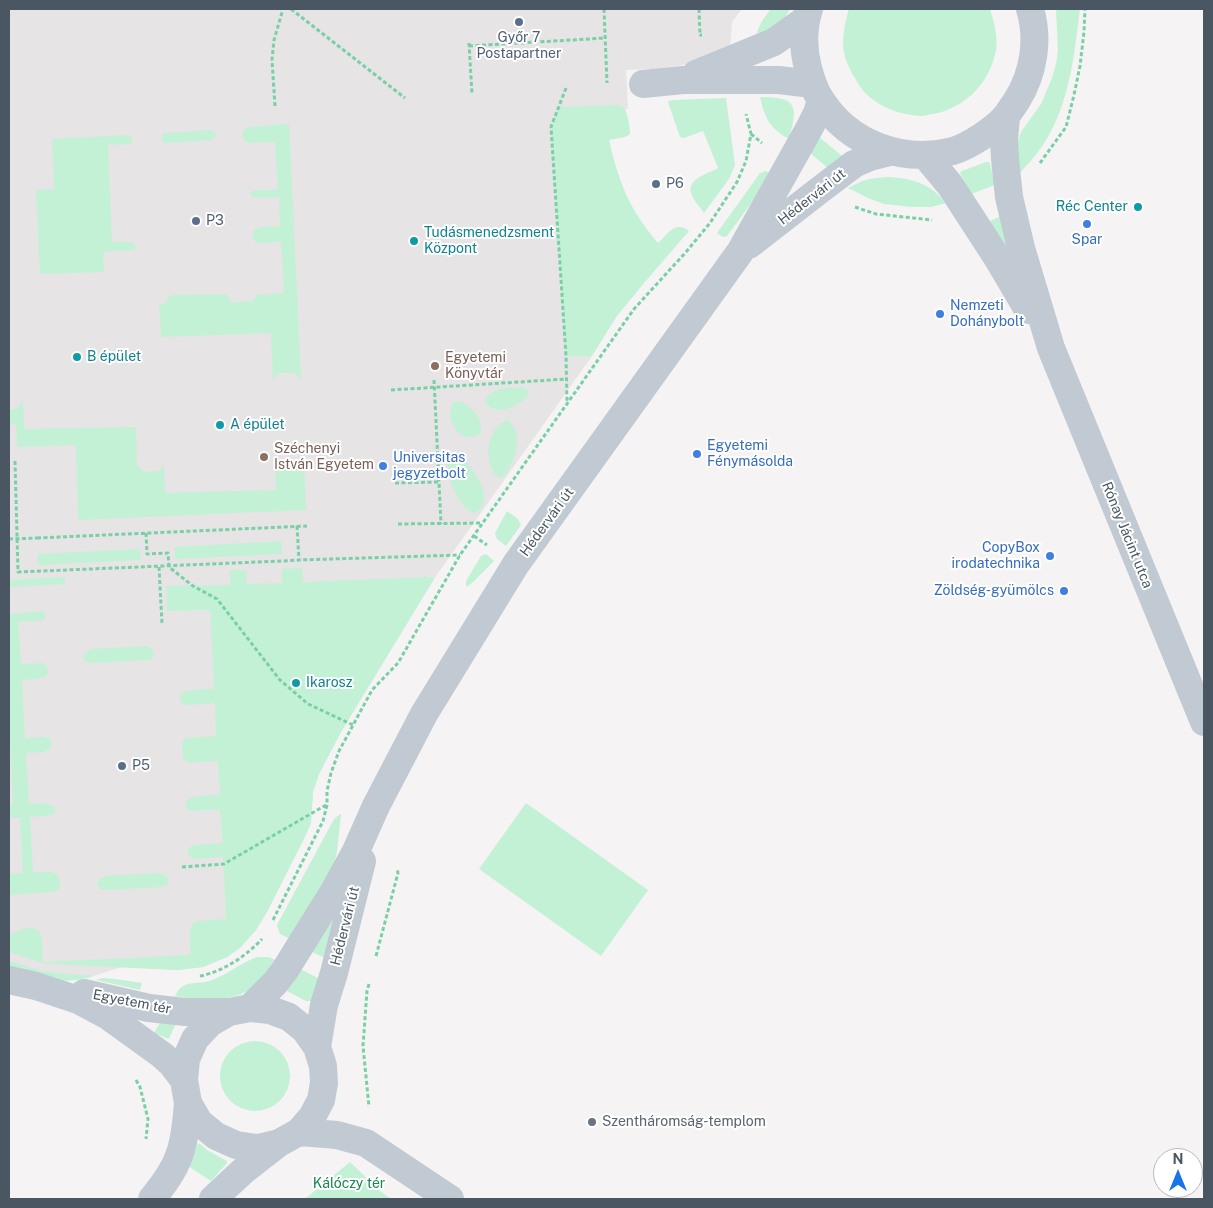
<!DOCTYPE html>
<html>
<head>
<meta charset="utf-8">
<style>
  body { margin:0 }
  #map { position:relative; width:1213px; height:1208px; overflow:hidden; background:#f5f3f3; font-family:"Public Sans",sans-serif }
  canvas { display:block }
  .frame { position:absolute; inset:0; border:10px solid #4a5661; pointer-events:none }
  .north { position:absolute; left:1153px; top:1148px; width:50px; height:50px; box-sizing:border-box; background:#fff; border:1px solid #b7bbc0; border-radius:50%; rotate:0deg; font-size:14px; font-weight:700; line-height:20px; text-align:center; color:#4a5661 }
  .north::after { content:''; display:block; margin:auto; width:18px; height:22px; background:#1a73e8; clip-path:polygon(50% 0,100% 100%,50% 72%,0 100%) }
</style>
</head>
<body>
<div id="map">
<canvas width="1213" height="1208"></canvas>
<div class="frame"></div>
<div class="north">N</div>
</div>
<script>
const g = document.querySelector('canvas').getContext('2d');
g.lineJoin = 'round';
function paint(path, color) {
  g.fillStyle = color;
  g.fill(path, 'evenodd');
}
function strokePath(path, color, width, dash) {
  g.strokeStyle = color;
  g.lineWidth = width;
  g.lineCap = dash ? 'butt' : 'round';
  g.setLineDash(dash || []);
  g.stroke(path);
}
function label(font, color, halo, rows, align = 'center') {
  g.font = font + ' "Public Sans",sans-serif';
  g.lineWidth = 4;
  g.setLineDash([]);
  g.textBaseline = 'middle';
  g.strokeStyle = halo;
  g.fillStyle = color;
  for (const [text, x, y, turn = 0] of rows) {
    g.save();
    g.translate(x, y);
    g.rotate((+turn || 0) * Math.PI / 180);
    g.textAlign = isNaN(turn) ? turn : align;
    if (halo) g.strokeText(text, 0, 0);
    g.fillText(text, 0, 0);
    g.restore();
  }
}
paint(new Path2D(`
  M9 9H742L732 22 730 51 689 64 654 69 626 70 628 109 577 112 592 356 434 579 341 732 319 774 313 792 311 823 267 912 256 930 240 948 227 957 203 967 178 970 122 967 90 977 66 980 9 976Z`), '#e6e4e5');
paint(new Path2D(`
  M771 9H790L779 28 756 37C758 26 764 17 771 9Z
  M849 9H990C994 22 998 36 996 50 990 83 965 108 933 114 929 114 925 116 922 116 899 115 875 106 861 88 858 84 856 79 853 75 848 66 844 56 843 46 843 33 845 21 849 9Z
  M1056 9H1080C1074 57 1069 111 1038 152 1032 160 1025 167 1018 175V141L1021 132 1041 104 1052 78 1056 64 1058 51Z
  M760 97C798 97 798 106 789 139 769 128 765 118 760 97Z
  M726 98 735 165 729 179 704 213C700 207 693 200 691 193 687 178 710 173 718 168L703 131 684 138 680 137 668 102 669 101 673 100Z
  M618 105C620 106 622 106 623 107 628 111 630 128 630 134L625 137 609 140C619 183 629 209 658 243 668 234 675 220 689 231L644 283 617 316 592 356H566L551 127 559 107Z
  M289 124 301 380 294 373H280L273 380 271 333 161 337 159 304H166L168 298 172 295 225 294 228 296 230 302 254 301 256 295 284 293 281 242 260 243 254 241C247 223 269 227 280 226L279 197 254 198 252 197 250 194V192L253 191 278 189 275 142 249 143 244 141 242 136 244 130 249 127Z
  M211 130 215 132 216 136 212 140 165 143C162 141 161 139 162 136L165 133Z
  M127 135 131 136 132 139V143L130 144 108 145 112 242H133L135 244 136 248 133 250 103 252 104 272 40 274 36 190 54 189 52 139Z
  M819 137 842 156 829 169 809 152Z
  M986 162H989L990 164 995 185 971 194 960 173 962 171Z
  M766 171 772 175 727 236 725 237 721 236 717 233 760 173Z
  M888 177C912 178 931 184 946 203L931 207H912L884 204 868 198 848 188C864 179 871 178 888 177Z
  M1002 216 1011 253 987 222Z
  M522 387 527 389 529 394C520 404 506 414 492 408 487 406 486 404 486 399 493 387 509 388 522 387Z
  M23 400 24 429 136 427 137 465 144 472 159 471 164 465 165 493 276 490 275 461 283 468H297L304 461 306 510 78 520 76 445 17 447 16 424 9 425V409H17Z
  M460 401C472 407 485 420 480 434 475 437 470 438 464 436 457 434 450 421 450 413 450 409 452 406 454 402Z
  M508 420C525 433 515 464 503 477L499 478C482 464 486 427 508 420Z
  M453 452C469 459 499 500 475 513 458 510 441 468 450 453Z
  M507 511 518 519 521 525 506 546 497 539 495 533Z
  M281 541 282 554 175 559V547Z
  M140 549 141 560 38 565V554Z
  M485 554 487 555 494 561 474 581 467 587 466 585V581L481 556Z
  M302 568 303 582 429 577 434 579 341 732 319 774 313 792 311 823 305 837 267 912 256 930 240 948 227 957 203 967 178 970 68 965 43 963 9 952V935C14 933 21 929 27 928 46 924 42 950 43 962L191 955C191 944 186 928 196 921L226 919 223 857 196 859 190 857 188 852V849L192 846 195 845 223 843 220 809 194 811 187 809C179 793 210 796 220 795L218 761 191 763 185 761 183 758 182 745V742L186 738 216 736 215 703 188 705 181 703C173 687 204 690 214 689L210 610 167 611 166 586 230 585V570H246L247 584 282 583V569Z
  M65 577V584L9 587V580Z
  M44 611 45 620 18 622 21 664 43 663C61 680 30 679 22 680L25 738 43 737 49 738 52 744C48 755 35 752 26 753L29 804C37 804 48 801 55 808V813L47 816 30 817 33 872H52L58 875 60 882 59 889 53 892 9 895V874L23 873 20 818H9V805H13L9 719V614Z
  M146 646 151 648 154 652 153 658 149 660 92 663 85 662 84 660V654L91 649Z
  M526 803 648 890 601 956 479 869Z
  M340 814H341L337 852 334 864 290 939 280 934 277 926 278 923 334 819Z
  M159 873 165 875 169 879 167 885 160 887 106 890 100 889 97 883 100 879 105 876Z
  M331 919 338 923 325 958 310 951Z
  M257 957H269L279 962C271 970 265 978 257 985 235 1003 201 1001 175 996 184 978 195 986 212 980 228 974 241 963 257 957Z
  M9 961 42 971 67 974 94 976C67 985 37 979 9 976Z
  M298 968 318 978 313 999 311 1001H306L285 990Z
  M103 978 115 979 142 983 140 990 96 980Z
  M162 1019 175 1025 169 1039 154 1033Z
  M220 1076a35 35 0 1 1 70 0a35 35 0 1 1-70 0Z
  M199 1143 207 1150 227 1161V1163L211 1181 188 1166 197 1145Z
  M350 1162 380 1191 391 1199H305Z`), '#c3f1d5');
strokePath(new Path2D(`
  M291 9 405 98
  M604 9 607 83
  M699 9 700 35H702
  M469 43 472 94
  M469 46 605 38
  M566 88 551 127 566 356 567 402
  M275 106 272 60 274 40 283 9
  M751 134 762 143
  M1040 163 1066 127 1074 95 1080 66 1084 32 1085 9
  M855 207 876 214 932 220
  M434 380 441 524
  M391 390 567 379
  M15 461 18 572 282 561 299 560 460 555
  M395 483 439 482
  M398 524 482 523
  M297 526 299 560
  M146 533 147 554 168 553 169 567 193 586 217 599 280 680 308 704 353 725
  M474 536 487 545
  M37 538 307 526
  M159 567 162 624
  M182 867 224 864 326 805
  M273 920 323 821 327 805V791L331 773 339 751 372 690 398 663 460 555 634 309 686 252 710 223 737 182 746 161 751 134 746 114
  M376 956 398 873 397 868
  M200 976C223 972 247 955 262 939
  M369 984 367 991 363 1046 369 1107
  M136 1080 140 1087 148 1119 146 1139`), '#7ad0a6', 3, [4, 2.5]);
strokePath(new Path2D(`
  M809 9C803 28 803 49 808 68 811 79 814 90 821 100 849 144 903 164 953 151 969 146 996 129 1007 115 1010 110 1014 105 1017 100 1034 73 1039 39 1030 9
  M696 74 774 42 806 19
  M643 84 683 80H779L812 84
  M1006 117 1004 139 1005 159 1009 197 1021 248 1051 348 1204 722
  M925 155 950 185 998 259 1028 310
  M749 245 821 189 854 164 870 157 890 152
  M9 980 36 986 78 1000 108 1016 162 1055 172 1064 184 1080
  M84 993 149 1008 185 1012H229
  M250 1008 275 983 285 970 333 893 356 851 376 806 424 714 516 564 740 252 810 127 817 113 821 100
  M317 1047 324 1005 334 973 362 861
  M299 1132 337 1135 366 1143 450 1199
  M152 1199C158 1191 165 1183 170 1174 184 1153 186 1127 188 1103
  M213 1199 243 1171 279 1143 299 1132 312 1117 321 1100 324 1083 323 1066 317 1047 305 1030 289 1017 270 1010 250 1008 229 1012 210 1023 195 1039 186 1059 184 1080 188 1103 199 1122 216 1136 236 1145 258 1148 279 1143`), '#c1cad2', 28);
strokePath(new Path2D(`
  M9 539 37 538`), '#7ad0a6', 3, [4, 2.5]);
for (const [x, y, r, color] of [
  [519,22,5,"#5c6f8a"],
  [656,184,5,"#5c6f8a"],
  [1138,207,5,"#0f9aa8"],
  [196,221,5,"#5c6f8a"],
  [1087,224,5,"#3f7fe0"],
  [414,241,5,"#0f9aa8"],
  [940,314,5,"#3f7fe0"],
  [77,357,5,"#0f9aa8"],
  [435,366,5,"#8d6e63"],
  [220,425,5,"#0f9aa8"],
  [697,454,5,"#3f7fe0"],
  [264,457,5,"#8d6e63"],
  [383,466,5,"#3f7fe0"],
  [1050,556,5,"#3f7fe0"],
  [1064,591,5,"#3f7fe0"],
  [296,683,5,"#0f9aa8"],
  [122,766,5,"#5c6f8a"],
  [592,1122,5,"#6b7280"]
]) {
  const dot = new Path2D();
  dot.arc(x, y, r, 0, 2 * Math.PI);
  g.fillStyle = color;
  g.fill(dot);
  strokePath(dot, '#fff', 2);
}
label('14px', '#4e5e75', '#fff', [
  ["Győr 7",519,38,"center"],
  ["Postapartner",519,54,"center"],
  ["P6",666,184],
  ["P3",206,221],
  ["P5",132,766]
], 'left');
label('14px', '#4a5661', '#fff', [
  ["Hédervári út",812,197,-38],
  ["Hédervári út",547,522,-54],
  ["Rónay Jácint utca",1127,535,68],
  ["Hédervári út",345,926,-76],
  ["Egyetem tér",132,1002,11]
]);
label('14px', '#0d838f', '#fff', [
  ["Réc Center",1128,207,"right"],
  ["Tudásmenedzsment",424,233],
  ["Központ",424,249],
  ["B épület",87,357],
  ["A épület",230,425],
  ["Ikarosz",306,683]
], 'left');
label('14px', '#366cbe', '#fff', [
  ["Spar",1087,240,"center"],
  ["Nemzeti",950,306],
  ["Dohánybolt",950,322],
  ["Egyetemi",707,446],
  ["Fénymásolda",707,462],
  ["Universitas",393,458],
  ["jegyzetbolt",393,474],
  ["CopyBox",1040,548,"right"],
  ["irodatechnika",1040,564,"right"],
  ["Zöldség-gyümölcs",1054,591,"right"]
], 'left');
label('14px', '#785e54', '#fff', [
  ["Egyetemi",445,358],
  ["Könyvtár",445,374],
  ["Széchenyi",274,449],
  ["István Egyetem",274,465]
], 'left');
label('14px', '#5b616d', '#fff', [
  ["Szentháromság-templom",602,1122]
], 'left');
label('14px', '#17864f', '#fff', [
  ["Kálóczy tér",349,1184]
]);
</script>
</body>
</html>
